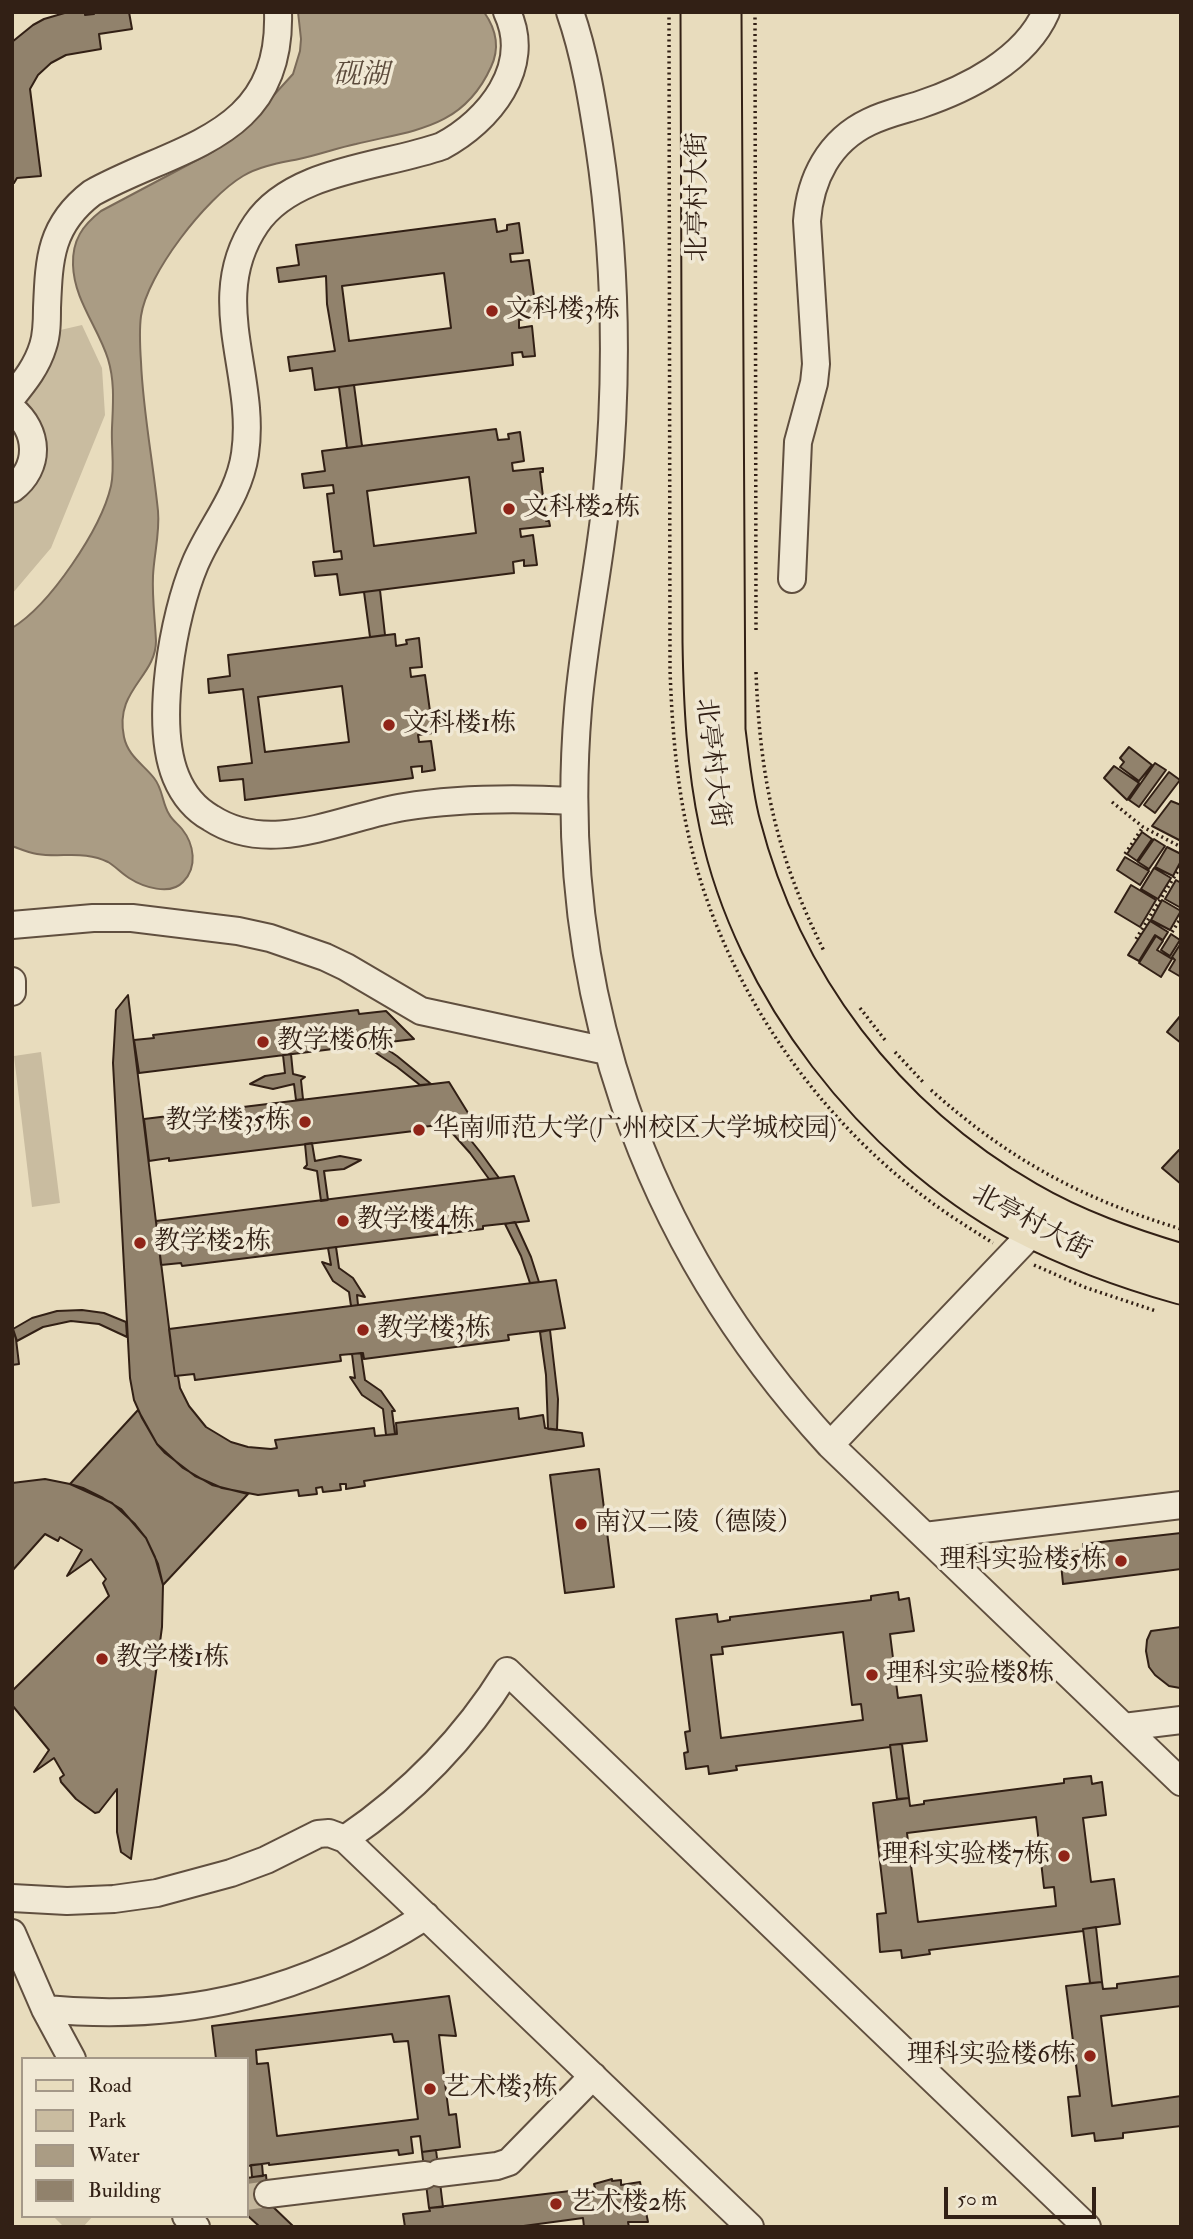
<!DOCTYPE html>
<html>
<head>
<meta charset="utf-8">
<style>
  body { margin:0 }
  #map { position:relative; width:1193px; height:2239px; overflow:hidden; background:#e8dcbd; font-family:"IM FELL Double Pica",serif }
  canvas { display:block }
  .frame { position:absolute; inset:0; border:14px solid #322015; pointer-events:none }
  .legend { position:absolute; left:21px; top:2057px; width:228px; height:161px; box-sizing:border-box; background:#f0e8d4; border:2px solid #a49888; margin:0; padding:9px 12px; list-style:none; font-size:21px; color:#322015 }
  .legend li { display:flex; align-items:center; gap:14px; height:35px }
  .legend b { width:35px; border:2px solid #a49888 }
  .scale { position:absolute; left:944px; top:2187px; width:152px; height:32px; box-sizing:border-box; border:4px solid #322015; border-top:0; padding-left:9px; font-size:21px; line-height:24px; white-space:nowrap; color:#322015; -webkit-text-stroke:5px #f0e8d4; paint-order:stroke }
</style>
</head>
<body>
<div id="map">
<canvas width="1193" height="2239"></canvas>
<div class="frame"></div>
<ul class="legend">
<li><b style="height:9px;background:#e8dcbd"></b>Road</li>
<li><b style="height:19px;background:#c9bca0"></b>Park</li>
<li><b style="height:19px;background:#aa9c84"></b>Water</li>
<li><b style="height:19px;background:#91826c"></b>Building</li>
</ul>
<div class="scale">50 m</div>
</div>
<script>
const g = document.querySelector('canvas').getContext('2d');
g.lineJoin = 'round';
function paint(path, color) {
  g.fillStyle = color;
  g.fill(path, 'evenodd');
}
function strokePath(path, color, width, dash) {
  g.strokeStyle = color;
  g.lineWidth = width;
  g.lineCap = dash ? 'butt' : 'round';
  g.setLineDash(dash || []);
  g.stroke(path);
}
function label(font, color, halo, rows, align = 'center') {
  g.font = font + ' "IM FELL Double Pica","Noto Serif SC",serif';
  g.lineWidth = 7;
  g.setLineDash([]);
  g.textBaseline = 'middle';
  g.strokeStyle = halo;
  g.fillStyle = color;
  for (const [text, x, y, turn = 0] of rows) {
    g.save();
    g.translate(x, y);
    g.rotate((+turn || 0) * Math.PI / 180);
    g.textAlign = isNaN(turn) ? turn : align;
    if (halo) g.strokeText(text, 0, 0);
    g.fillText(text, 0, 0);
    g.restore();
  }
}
paint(new Path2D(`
  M82 325 102 368 105 415 51 548 12 594V502L15 501 44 435 35 415 19 400 56 331Z
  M41 1052 60 1203 32 1207 14 1056Z
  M53 2216H93L83 2227H64Z`), '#c9bca0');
const water = new Path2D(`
  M298 12H484C496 29 500 48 491 67 463 129 413 130 356 144 337 148 318 155 299 159 280 163 260 166 243 176 206 198 147 274 141 316 139 331 140 347 141 362 143 412 153 461 158 511 160 533 154 554 153 576 152 598 155 619 156 641 156 677 114 690 124 737 128 756 143 764 154 778 163 789 162 803 169 814 172 820 178 824 182 829 194 844 198 867 183 882 170 896 143 887 129 878 121 873 115 866 108 862 85 850 61 858 37 854 29 853 20 849 12 846V628C50 605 101 529 111 486 115 468 111 447 112 428 113 404 115 382 108 359 98 327 74 300 73 265 72 240 83 225 101 211L214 151 243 129 293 74 300 51 301 39Z`);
paint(water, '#aa9c84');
strokePath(water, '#7a6a58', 2);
const building = new Path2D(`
  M68 12H85V15L94 14V12H129L132 29 99 34 101 49 66 55 51 63 38 75 30 89 41 176 17 178 14 183 12 181V42L33 25 44 19Z
  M495 219 497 232 507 230V225L519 223 523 253 510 254 511 262 529 260 537 317 519 320V328L532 326 535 356 523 357 522 352 512 353 513 365 315 390 312 368 290 371 288 357 335 351 327 304 326 276 279 282 277 268 299 265 296 245ZM444 273 451 328 349 341 342 286Z
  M354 385 362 446 347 448 339 387Z
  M496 429 498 440 509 439 508 434 520 432 524 461 512 463 513 471 543 468V472H540L546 521H549L550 526 520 529 521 537 533 535 537 565 524 566V560L513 562 514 573 340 595 337 574 315 576 313 562 342 559 341 551 334 552 327 494 334 493 333 485 304 488 302 474 325 471 322 451ZM469 477 476 533 374 546 367 491Z
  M380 590 385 635 370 637 364 592Z
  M395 634 396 646 407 644 406 640 419 638 422 667 410 668 411 677 425 675 433 733 418 735 419 742 431 741 435 770 422 772V766L411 767 413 778 245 800 243 779 220 781 218 767 252 763 243 689 209 693 208 679 230 676 228 655ZM342 686 349 742 265 752 258 697Z
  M1129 747 1152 765 1139 781 1120 767 1124 762 1120 758Z
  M1155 763 1166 770 1139 807 1129 800Z
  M1114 766 1139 783 1127 800 1104 778Z
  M1169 772 1180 780 1155 813 1144 805Z
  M1171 801 1181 805V841L1152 826Z
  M1142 832 1152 839 1137 861 1127 854Z
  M1154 839 1165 846 1149 869 1138 862Z
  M1167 847 1181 854V861L1173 876 1155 867Z
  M1125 857 1149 871 1140 885 1117 870Z
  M1154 868 1171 878 1158 899 1141 889Z
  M1176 880 1181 883V908L1165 899Z
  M1131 885 1156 900 1140 927 1115 912Z
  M1162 900 1181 911 1170 930 1151 920Z
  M1150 921 1168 932 1163 940 1155 935 1139 961 1128 955Z
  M1171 934 1180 940 1170 956 1161 950Z
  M1156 936 1163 941 1157 950 1172 959 1161 977 1139 963Z
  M1181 943V977L1169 970 1175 960 1172 957Z
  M128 995 175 1376H178L180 1388 189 1406 206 1427 231 1442 248 1447 271 1449 277 1448 275 1440 374 1428 375 1436 397 1434 396 1423 518 1408 519 1419 543 1415 545 1428 582 1433 584 1446 364 1481 365 1486 346 1489V1484H340L341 1490 323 1492 322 1487 316 1488 317 1494 299 1496 298 1490 258 1495 222 1488 195 1476 165 1453 157 1444 142 1418 134 1400 130 1378 113 1063 116 1010Z
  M358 1010 359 1014 386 1011 414 1039 139 1073 134 1040 154 1038 153 1035Z
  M1181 1015V1043L1167 1032Z
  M378 1043 397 1056 431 1084 420 1085 397 1067 364 1045Z
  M291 1054 293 1074 305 1077 301 1080 303 1099 296 1100 294 1084 273 1089 250 1084 265 1076 285 1073 283 1055Z
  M449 1082 473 1121 422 1127V1130L169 1161V1158L149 1161 144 1119Z
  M457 1123 481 1153 499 1178 489 1179 470 1153 445 1125Z
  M312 1143 315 1161 340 1156 361 1160 344 1169 324 1171 328 1200 321 1201 317 1171 304 1168 307 1165 305 1144Z
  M1179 1150 1181 1151V1184L1162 1168Z
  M514 1176 529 1221 483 1226V1229L182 1266 181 1263 161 1265 156 1221Z
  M515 1222 531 1257 539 1282 530 1283 521 1256 505 1224Z
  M336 1247 339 1268 353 1278 365 1297 357 1295 358 1305 351 1306 349 1292 333 1281 322 1262 331 1265 328 1248Z
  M556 1280 565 1328 508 1335 509 1340 364 1359 363 1353 340 1355 341 1361 195 1380 194 1374 175 1376 169 1329Z
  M82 1310 104 1313 126 1322 127 1337 99 1324 71 1321 43 1327 17 1341 13 1329 32 1318 57 1311Z
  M12 1327 16 1339 19 1364 12 1365Z
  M550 1330 558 1399 557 1430 548 1429 546 1375 540 1332Z
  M361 1353 365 1380 381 1391 395 1411H392L395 1434 386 1435 383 1409 362 1395 350 1377 355 1378 352 1354Z
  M138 1410 157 1444 183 1468 212 1485 248 1494 163 1585 155 1557 146 1538 135 1524 112 1503 70 1484Z
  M599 1469 614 1587 565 1593 550 1475Z
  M45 1479 70 1484 83 1488 103 1498 121 1509 146 1538 158 1564 163 1585 162 1627 131 1859 121 1852 117 1832V1789L99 1812 95 1813 76 1799 61 1782 60 1778 64 1775 54 1758 34 1772 49 1750 12 1705V1691L109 1596 103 1583 106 1579 91 1559 67 1576 82 1550 60 1537 58 1541 45 1534 12 1571V1483Z
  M1181 1533V1569L1063 1584 1060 1553 1083 1550V1544Z
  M898 1592 899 1600 909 1598 914 1631 890 1634 898 1698 921 1695 927 1741 890 1745V1747L736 1766 737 1770 709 1774 708 1766 686 1769 684 1753 688 1752 685 1732 690 1731 676 1619 717 1614 718 1622 730 1620V1617L871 1600V1596ZM843 1632 852 1705 861 1704 863 1720 721 1738 711 1655 723 1654 722 1647Z
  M1181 1627V1688H1180L1169 1686 1155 1675 1149 1667 1146 1651 1147 1640 1151 1631Z
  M902 1744 909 1798 897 1799 890 1745Z
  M1091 1776 1092 1784 1102 1782 1106 1815 1083 1818 1091 1882 1114 1879 1120 1924 1083 1929V1931L929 1950 930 1954 902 1958 901 1950 880 1952 877 1914 886 1913 873 1803 909 1798 910 1806 924 1804V1801L1064 1783V1779ZM1036 1817 1044 1888 1054 1887 1056 1906 918 1922 907 1833Z
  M1096 1927 1102 1982 1090 1983 1083 1929Z
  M1181 1976V2006L1101 2016 1112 2106 1181 2096V2126L1123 2133V2138L1095 2141 1094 2133 1072 2136 1068 2097 1080 2096 1066 1986 1102 1982 1103 1989 1117 1988V1984Z
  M449 1996 456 2036 439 2035 449 2115 456 2114 460 2147 422 2152 420 2136 411 2137 413 2153 399 2155 398 2150 269 2165V2163L247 2166V2059H216L212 2026ZM392 2034 394 2042 408 2041 418 2119 277 2136 268 2063 257 2064 256 2050Z
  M436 2150 443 2207 429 2208 422 2152Z
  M262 2164 263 2176 252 2177 251 2165Z
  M266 2175 269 2203 294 2227H260L248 2216 247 2178Z
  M612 2179V2181L621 2180V2185L640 2182 648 2222H628L629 2227H584L583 2218 516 2227H405L403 2214 430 2211 429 2208 595 2188 594 2184Z`);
paint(building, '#91826c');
strokePath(building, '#322015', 2);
strokePath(new Path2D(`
  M247 2197 268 2194`), '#c4b69b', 26, [26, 13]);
const minor = new Path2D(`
  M507 12C533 67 489 121 442 146 384 167 293 169 256 224 205 299 257 374 245 454 239 496 211 526 195 564 173 616 154 723 176 777 183 794 195 809 211 818 271 857 342 817 404 807 460 798 517 798 573 801
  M570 12C585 55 592 100 599 145 616 259 618 377 607 492 600 565 584 636 578 709 555 986 641 1240 830 1445L1181 1782
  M12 397C25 381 37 366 43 346 47 334 47 321 47 308 49 259 50 225 92 193 178 145 282 139 278 12
  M12 409C39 431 41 467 12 489
  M792 579 798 442 814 383 816 364 807 221C810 179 829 141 869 122 885 114 903 110 919 105 967 89 1025 60 1046 12
  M12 925 93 918H132L238 931 270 938 325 957 346 967 421 1011 607 1051
  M12 981V992
  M830 1445 1034 1231
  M925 1536 1181 1505
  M1124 1727 1181 1720
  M12 1898 67 1901 114 1899 157 1893 231 1873 266 1860 318 1834 329 1833 345 1839
  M12 1933 45 2009 72 2059
  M45 2009C187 2023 306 1992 426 1916
  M439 2173 497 2166 509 2162 593 2076
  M268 2194 425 2175
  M186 2216 196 2227
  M750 2227 345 1839C411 1794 465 1739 507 1671L1087 2227`);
const major = new Path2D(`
  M698 12 700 642C701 704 704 765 717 826 751 988 874 1145 1018 1224 1070 1251 1124 1271 1181 1287
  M724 12 728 730C732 761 735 794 743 824 784 983 886 1117 1028 1199 1076 1227 1128 1245 1181 1261`);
strokePath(minor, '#604f3f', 30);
strokePath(major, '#322015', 37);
strokePath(new Path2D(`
  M669 12 670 670C672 725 676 779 688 833 719 976 810 1112 927 1199 948 1215 971 1229 993 1243
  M755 12 756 633
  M756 672C760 779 776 855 824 951
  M1112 802 1143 827 1181 847
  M1125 854 1143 827
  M1172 932 1181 918
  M1136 939 1181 866
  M860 1008 885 1040
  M895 1052 923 1082
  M931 1090C1008 1159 1082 1199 1181 1229
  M1034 1265 1084 1287 1156 1311`), '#322015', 3.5, [2, 3.5]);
strokePath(minor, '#f0e8d4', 26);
strokePath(major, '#e8dcbd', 33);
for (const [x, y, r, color] of [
  [492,311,7,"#8f2418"],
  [509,509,7,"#8f2418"],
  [389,725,7,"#8f2418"],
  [263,1042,7,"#8f2418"],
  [305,1122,7,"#8f2418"],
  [419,1130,7,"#8f2418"],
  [343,1221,7,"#8f2418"],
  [140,1243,7,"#8f2418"],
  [363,1330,7,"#8f2418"],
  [581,1524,7,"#8f2418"],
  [1121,1561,7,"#8f2418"],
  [102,1659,7,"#8f2418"],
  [872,1675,7,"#8f2418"],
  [1064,1856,7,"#8f2418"],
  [1090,2056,7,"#8f2418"],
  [430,2089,7,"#8f2418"],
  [556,2204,7,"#8f2418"]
]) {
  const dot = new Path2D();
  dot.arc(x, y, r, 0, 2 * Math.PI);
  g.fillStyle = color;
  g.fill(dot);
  strokePath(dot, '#f0e8d4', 2.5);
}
label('26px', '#322015', '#f0e8d4', [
  ["北亭村大街",699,197,-90],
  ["北亭村大街",711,763,83],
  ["北亭村大街",1031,1224,28]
]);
label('26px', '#322015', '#f0e8d4', [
  ["文科楼3栋",506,311],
  ["文科楼2栋",523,509],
  ["文科楼1栋",403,725],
  ["教学楼6栋",277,1042],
  ["教学楼35栋",291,1122,"right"],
  ["华南师范大学(广州校区大学城校园)",433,1130],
  ["教学楼4栋",357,1221],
  ["教学楼2栋",154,1243],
  ["教学楼3栋",377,1330],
  ["南汉二陵（德陵）",595,1524],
  ["理科实验楼5栋",1107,1561,"right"],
  ["教学楼1栋",116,1659],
  ["理科实验楼8栋",886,1675],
  ["理科实验楼7栋",1050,1856,"right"],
  ["理科实验楼6栋",1076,2056,"right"],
  ["艺术楼3栋",444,2089],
  ["艺术楼2栋",570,2204]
], 'left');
label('italic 28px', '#5c4b3c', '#f0e8d4', [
  ["砚湖",361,77]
]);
</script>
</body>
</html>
